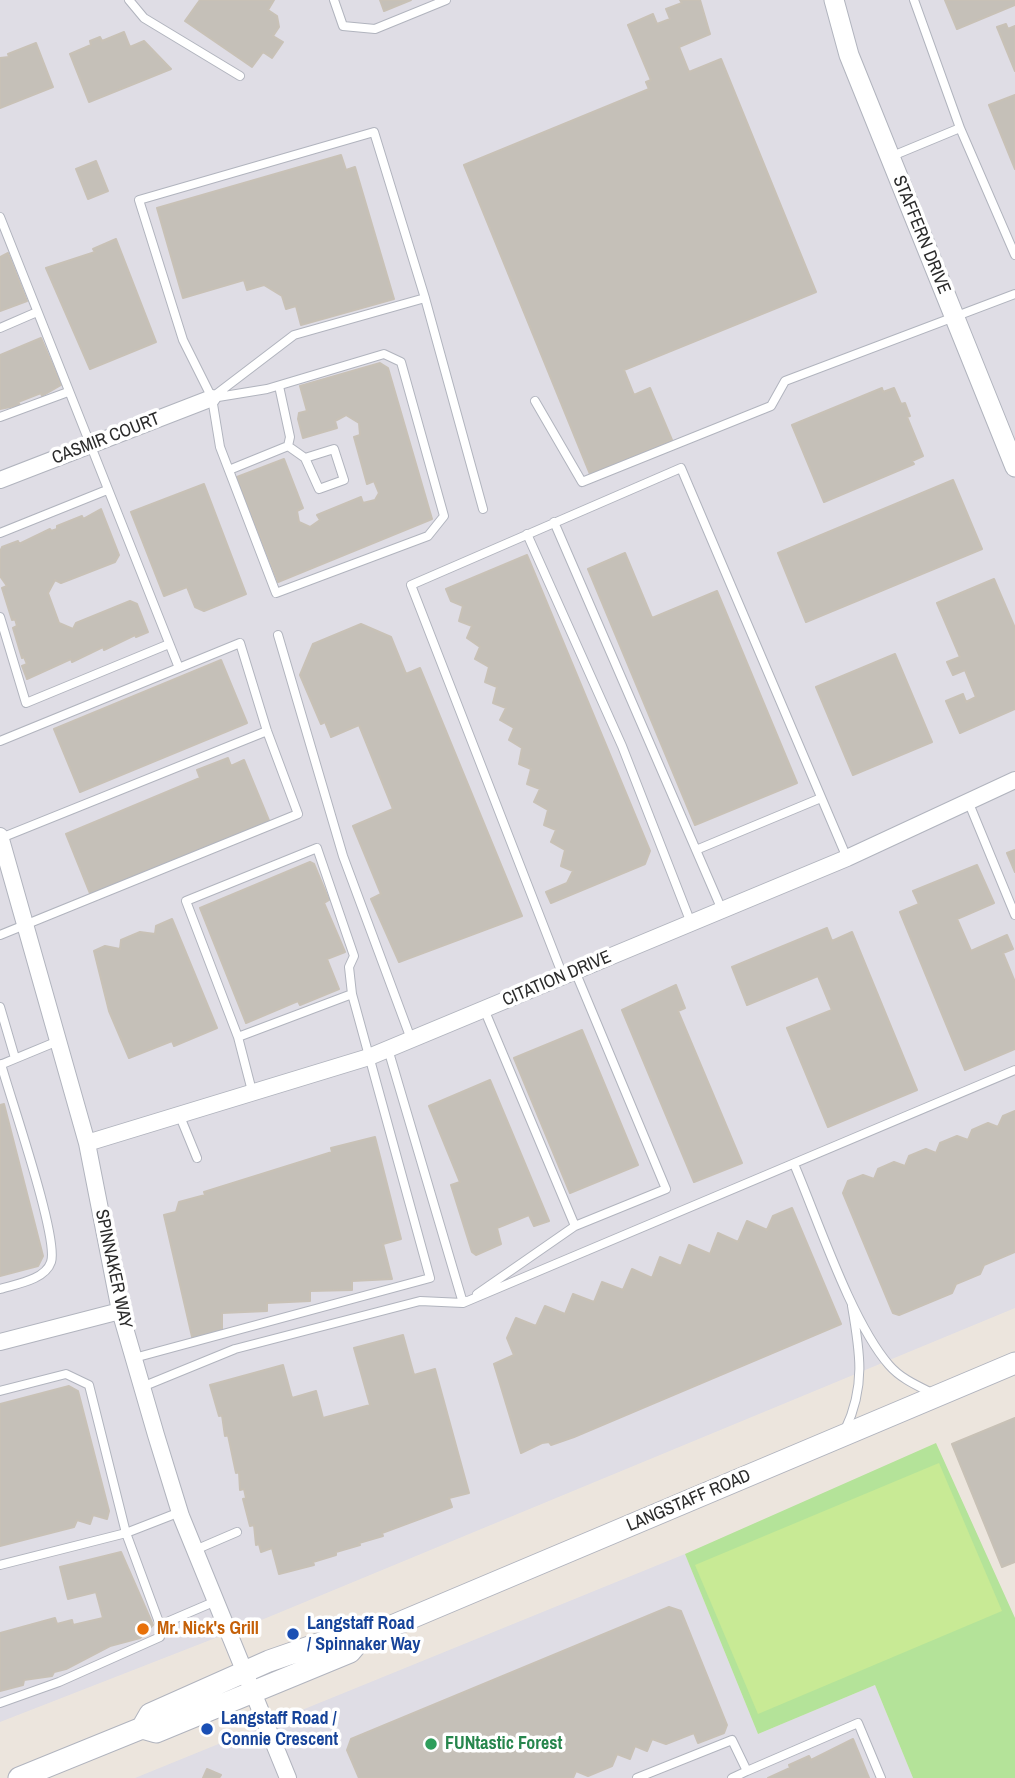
<!DOCTYPE html>
<html>
<head>
<meta charset="utf-8">
<style>
  body { margin:0 }
  canvas { display:block; background:#ece5dd }
</style>
</head>
<body>
<canvas width="1015" height="1778"></canvas>
<script>
const g = document.querySelector('canvas').getContext('2d');
g.lineJoin = 'round';
function paint(path, color) {
  g.fillStyle = color;
  g.fill(path, 'evenodd');
}
function strokePath(path, color, width, dash) {
  g.strokeStyle = color;
  g.lineWidth = width;
  g.lineCap = dash ? 'butt' : 'round';
  g.setLineDash(dash || []);
  g.stroke(path);
}
function label(font, color, halo, rows, align = 'center') {
  g.font = font + ' "Archivo Narrow",sans-serif';
  g.lineWidth = 7;
  g.setLineDash([]);
  g.textBaseline = 'middle';
  g.strokeStyle = halo;
  g.fillStyle = color;
  for (const [text, x, y, turn = 0] of rows) {
    g.save();
    g.translate(x, y);
    g.rotate((+turn || 0) * Math.PI / 180);
    g.textAlign = isNaN(turn) ? turn : align;
    if (halo) g.strokeText(text, 0, 0);
    g.fillText(text, 0, 0);
    g.restore();
  }
}
paint(new Path2D(`
  M0 0H1015V1308L259 1621 0 1722Z
  M685 1554 758 1734 875 1685 913 1778H135Z`), '#dfdde5');
paint(new Path2D(`
  M936 1443 1015 1618V1778H913L875 1685 758 1734 685 1554Z`), '#b4e399');
paint(new Path2D(`
  M939 1463 1002 1611 758 1714 695 1565Z`), '#c8ea95');
const building = new Path2D(`
  M200 0H274L268 10 277 16 279 27 273 36 283 42 272 58 263 52 252 67 185 21Z
  M380 0H411L384 11Z
  M680 0H700L710 34 679 47 689 72 721 59 816 292 624 370 634 395 650 388 672 440 590 474 464 165 649 89 646 82 651 80 628 25 653 14 657 24 670 19 666 9 682 3Z
  M945 0H1015V5L957 29Z
  M1006 24 1008 29 1015 26V71L997 27Z
  M124 32 130 47 144 41 171 69 89 102 70 54 91 45 90 41 100 37 102 41Z
  M36 43 53 87 0 108V58L9 57 8 54Z
  M1015 95V169L989 105Z
  M341 155 346 170 355 167 394 299 301 325 296 306 286 309 282 296 264 285 247 290 244 280 183 298 157 208Z
  M96 161 108 191 88 199 76 169Z
  M116 239 156 342 90 369 46 268 95 252 93 249Z
  M8 253 27 301 0 311V257Z
  M41 338 61 385 42 396 41 393 18 402 20 405 0 409V355Z
  M380 363 388 368 432 519 278 582 237 477 284 459 303 508 297 511 299 522 310 527 320 520 317 515 361 497 363 503 375 500 379 493 374 481 367 484 354 437 360 435 359 423 346 415 335 421 337 428 303 438 298 419 299 413 307 411 300 386Z
  M882 388 883 392 894 388 901 404 905 403 910 416 907 417 923 456 912 461 914 464 824 502 792 425Z
  M953 480 982 549 806 622 778 553Z
  M204 484 246 594 204 611 195 607 187 587 164 596 131 512Z
  M101 509 119 555 115 562 61 583 55 580 48 593 59 623 73 629 76 623 130 601 137 604 148 632 136 637 135 635 104 650 103 647 72 662 71 659 27 679 22 666 27 664 24 657 22 658 13 628 17 626 15 619 12 620 2 588 7 586 0 576V552L2 547 18 541 19 544 50 529 51 531 57 529V526L82 516 83 519Z
  M625 553 652 618 717 591 797 783 695 825 588 569Z
  M527 555 650 851 645 864 551 903 546 892 567 883 573 871 561 866 565 850 551 842 556 830 544 825 548 810 534 802 540 789 527 784 531 769 519 764 522 748 509 740 514 728 500 720 506 708 493 703 497 687 485 682 489 667 475 659 480 647 467 638 472 626 459 621 463 606 451 601 446 589Z
  M994 579 1015 628V709L960 733 946 701 963 694 966 702 976 697 965 670 953 675 947 662 960 657 937 603Z
  M361 624 391 637 406 674 420 668 522 916 399 962 371 899 381 894 353 826 393 809 359 725 331 737 325 722 321 724 300 675 313 644Z
  M895 654 932 742 853 775 816 687Z
  M221 660 247 723 80 792 54 729Z
  M228 758 231 766 244 760 270 823 91 896 66 834 200 778 197 770Z
  M1015 850V872L1007 853Z
  M310 862 314 864 329 900 324 903 345 952 327 959 339 989 300 1005 298 1001 246 1023 200 908Z
  M977 865 994 903 957 919 971 951 1007 935 1013 949 1003 953 1015 982V1049L965 1070 900 912 919 904 913 891Z
  M172 919 217 1028 174 1046 172 1041 129 1058 109 1011 94 951 105 946 120 949 121 940 140 932 155 934 156 926Z
  M827 928 832 941 852 932 917 1090 828 1127 787 1028 832 1010 818 976 747 1005 732 967Z
  M676 985 685 1008 678 1011 742 1163 694 1182 622 1010Z
  M582 1030 638 1165 570 1193 514 1058Z
  M490 1080 549 1221 534 1226 529 1215 497 1228 501 1244 476 1255 472 1252 451 1185 460 1182 429 1106Z
  M4 1104 43 1256 38 1266 0 1276V1105Z
  M1015 1111V1252L984 1265 980 1274 956 1284 952 1293 899 1315 893 1313 843 1193 848 1181 863 1175 874 1179 878 1169 894 1162 905 1166 909 1156 926 1149 936 1153 940 1143 957 1136 968 1140 972 1130 988 1123 998 1127 1003 1116Z
  M375 1137 401 1239 383 1244 392 1279 352 1281V1290L310 1291V1301L267 1303V1311L222 1313V1334L193 1341 164 1215 176 1212 179 1202 205 1195 204 1192 332 1152 331 1148Z
  M792 1208 841 1324 574 1437 551 1445 549 1442 542 1443 521 1453 494 1364 514 1355 507 1338 516 1318 536 1326 545 1306 565 1314 573 1294 594 1302 602 1282 623 1290 632 1269 652 1278 660 1257 681 1266 689 1245 710 1254 718 1233 738 1242 747 1221 767 1230 773 1216Z
  M403 1335 414 1375 435 1369 469 1493 449 1498 452 1507 382 1533 383 1536 359 1543 360 1545 336 1552V1555L313 1562 314 1565 279 1574 272 1548 261 1552 259 1544 256 1545 254 1525 250 1526 243 1499 246 1498 244 1489 240 1490 239 1472 236 1473 228 1435 225 1436 222 1415 219 1416 210 1385 283 1365 292 1398 316 1391 323 1418 370 1405 354 1348Z
  M69 1386 78 1391 109 1511 107 1519 93 1515 90 1524 77 1520 74 1527 0 1546V1404Z
  M1015 1418V1562L1002 1567 952 1444Z
  M121 1552 153 1625 140 1638 110 1646 66 1669 54 1672 52 1676 24 1680 23 1685 0 1691V1633L55 1618 57 1624 72 1620 73 1625 103 1618 96 1592 68 1599 60 1567Z
  M669 1607 681 1611 727 1725 724 1733 698 1743 694 1733 666 1744 652 1739 647 1751 635 1746 630 1759 617 1754 612 1766 588 1776 576 1771 573 1778H359L347 1750 351 1739Z
  M853 1739 869 1778H768L790 1768 789 1765 809 1756 811 1760Z
  M207 1769 221 1775 219 1778H203Z`);
paint(building, '#c5c0b8');
strokePath(building, '#c8c1b6', 2);
const service = new Path2D(`
  M129 0 144 18 240 76
  M334 0 343 26 375 29 446 0
  M960 128 1015 255
  M890 157 960 128 914 0
  M0 217 179 668
  M0 328 37 312
  M214 396 294 335 425 298 483 509
  M212 398 267 389 384 354 401 362 444 516 428 536 276 593 220 447 212 398 183 340 139 200 374 132 425 298
  M535 401 582 482 771 406 785 381 1015 294
  M0 417 68 392
  M288 446 305 458 334 449 344 480 319 489 305 458
  M229 470 288 446 290 437 279 386
  M554 522 722 910
  M0 533 107 490
  M527 534 622 746 691 923
  M0 617 26 703 169 644
  M278 635 343 856 411 1039
  M0 741 240 643 267 731 298 814 0 935
  M968 801 1015 915
  M1 838 267 731
  M696 850 821 798
  M563 976 411 585 681 468 847 858
  M0 1007 15 1058
  M484 1009 575 1226 666 1189 575 971
  M238 1037 186 901 317 848 354 956 349 967 352 994
  M388 1049 463 1303 466 1301
  M0 1065 58 1041
  M179 1114 197 1158
  M794 1164C818 1220 851 1321 889 1365 901 1379 918 1386 934 1394
  M0 1289C16 1284 45 1280 51 1262 59 1238 10 1097 1 1064
  M477 1294 575 1226
  M134 1358 430 1278 352 994 238 1037 252 1091
  M142 1387 235 1349 420 1301 463 1303 1015 1070
  M0 1391 66 1374 89 1385 126 1533 0 1565
  M845 1430C866 1386 860 1352 852 1306
  M180 1512 126 1533 160 1625 216 1601
  M195 1550 237 1532
  M0 1703 59 1682 160 1637V1625
  M637 1778 732 1740 747 1771 858 1723 881 1778
  M732 1778 747 1771`);
const minor = new Path2D(`
  M0 480 212 398
  M0 836 87 1143 120 1311 156 1435 181 1516 288 1778
  M87 1143 369 1057 847 858 1015 780
  M0 1342 120 1311`);
const tertiary = new Path2D(`
  M834 0 849 55 1015 467`);
const secondary = new Path2D(`
  M142 1728 150 1714 269 1661 344 1635 361 1639
  M19 1778 142 1728 156 1732 350 1652 361 1639 1015 1363`);
strokePath(service, '#b1b4be', 10);
strokePath(minor, '#b1b4be', 18);
strokePath(tertiary, '#b1b4be', 21);
strokePath(secondary, '#b1b4be', 23);
strokePath(service, '#fff', 8);
strokePath(minor, '#fff', 16);
strokePath(tertiary, '#fff', 19);
strokePath(secondary, '#fff', 21);
for (const [x, y, r, color] of [
  [143,1629,7,"#e8710a"],
  [293,1634,7,"#1a4fb4"],
  [207,1729,7,"#1a4fb4"],
  [431,1744,7,"#2e9e5b"]
]) {
  const dot = new Path2D();
  dot.arc(x, y, r, 0, 2 * Math.PI);
  g.fillStyle = color;
  g.fill(dot);
  strokePath(dot, '#fff', 2.5);
}
label('18px', '#2b2b2b', '#fff', [
  ["STAFFERN DRIVE",921,235,68],
  ["CASMIR COURT",106,439,-21],
  ["CITATION DRIVE",557,979,-23],
  ["SPINNAKER WAY",113,1269,78],
  ["LANGSTAFF ROAD",689,1501,-23]
]);
label('bold 18px', '#164399', '#fff', [
  ["Langstaff Road",307,1624],
  ["/ Spinnaker Way",307,1645],
  ["Langstaff Road /",221,1719],
  ["Connie Crescent",221,1740]
], 'left');
label('bold 18px', '#c56008', '#fff', [
  ["Mr. Nick's Grill",157,1629]
], 'left');
label('bold 18px', '#27864d', '#fff', [
  ["FUNtastic Forest",445,1744]
], 'left');
</script>
</body>
</html>
